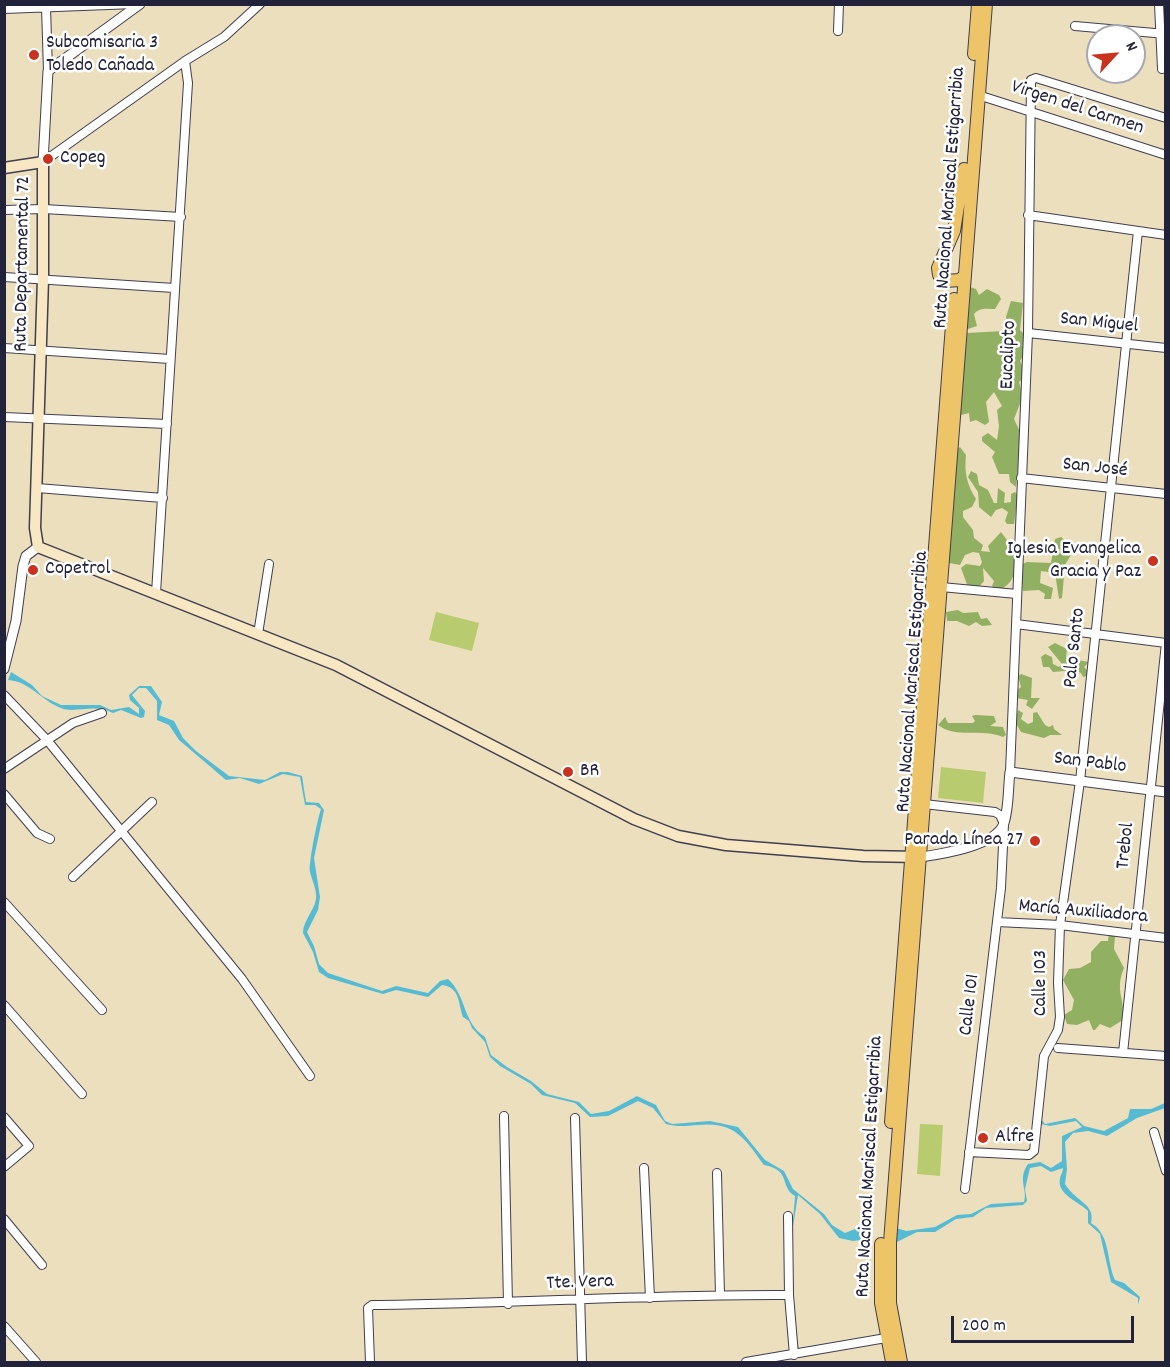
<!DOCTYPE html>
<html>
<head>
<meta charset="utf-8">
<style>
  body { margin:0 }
  #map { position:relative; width:1170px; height:1367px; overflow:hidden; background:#ecdfbe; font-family:Dekko,sans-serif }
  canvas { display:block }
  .frame { position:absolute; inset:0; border:6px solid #22223b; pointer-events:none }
  .north { position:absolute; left:1086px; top:24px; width:60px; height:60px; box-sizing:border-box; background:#fff; border:2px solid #a7a7b1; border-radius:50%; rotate:64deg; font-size:16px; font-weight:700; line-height:24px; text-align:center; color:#22223b }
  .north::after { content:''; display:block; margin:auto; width:21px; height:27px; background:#c8321e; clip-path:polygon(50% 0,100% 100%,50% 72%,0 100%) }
  .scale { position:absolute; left:951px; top:1316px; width:183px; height:27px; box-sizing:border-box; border:3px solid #22223b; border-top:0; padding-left:8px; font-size:18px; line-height:21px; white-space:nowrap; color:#22223b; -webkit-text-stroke:4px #fff; paint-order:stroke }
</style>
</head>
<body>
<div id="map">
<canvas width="1170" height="1367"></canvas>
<div class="frame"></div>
<div class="north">N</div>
<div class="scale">200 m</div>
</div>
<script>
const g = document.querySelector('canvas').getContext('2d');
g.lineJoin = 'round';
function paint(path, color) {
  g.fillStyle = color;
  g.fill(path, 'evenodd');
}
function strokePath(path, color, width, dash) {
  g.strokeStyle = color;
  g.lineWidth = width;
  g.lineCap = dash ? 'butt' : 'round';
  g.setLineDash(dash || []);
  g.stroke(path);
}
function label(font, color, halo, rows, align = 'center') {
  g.font = font + ' Dekko,sans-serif';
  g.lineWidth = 5;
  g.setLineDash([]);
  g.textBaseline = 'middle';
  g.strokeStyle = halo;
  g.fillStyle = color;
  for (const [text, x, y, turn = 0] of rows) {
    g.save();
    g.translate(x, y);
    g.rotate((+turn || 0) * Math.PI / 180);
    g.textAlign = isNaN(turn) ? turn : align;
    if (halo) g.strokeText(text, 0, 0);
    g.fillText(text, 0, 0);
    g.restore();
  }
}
paint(new Path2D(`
  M436 612 479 623 472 651 429 640Z
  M941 767 986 772 983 803 938 798Z
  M920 1124 943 1125 940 1176 917 1174Z`), '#b8cc6f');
paint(new Path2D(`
  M970 287 976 289 979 295 987 289 999 295 1001 299 995 309C987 309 980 307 974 314L977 326 968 329 965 325Z
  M1011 301 1023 303 1020 330 1025 335 1024 354 1020 361 1024 370 1023 379 1019 382 1023 396 1014 419 1021 434 1016 487 1010 482 1009 474H999L992 457 995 452 982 441V437L988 433 997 440 999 426 997 410 1002 406 994 392 986 402 989 422 985 425 976 420 970 422 969 413 957 416 962 343 967 333 1004 331 1008 327 1006 317Z
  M960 447 966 455C964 472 967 485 976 499L972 507 963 511V517L973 530 974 538 983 545 981 551 990 552 988 546 1001 532 1018 555C1016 571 1014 585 997 591L992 586 994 581 983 568 984 581 978 588 968 587 961 568 966 564 980 566 982 562 979 553 973 552 965 555 960 565 949 563 957 449Z
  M971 471 977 474 979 485 988 490 994 503H997L998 488 1005 493 1004 503 1011 502V494L1015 492 1018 495 1014 524H1007L1005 521 1008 512 1002 508 996 510 991 517 979 507 978 492 968 477Z
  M1061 537 1068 543 1072 553 1065 565 1062 598 1059 599 1055 573 1041 571 1040 583 1053 588 1051 599H1044L1045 594 1039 590 1023 591 1020 565 1027 562 1051 563 1055 539Z
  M958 610 963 613 978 612 981 619 987 618 992 625 982 626 976 622 969 626 957 621H947L946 612Z
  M1055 643 1067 649 1066 658 1089 662 1084 667 1088 671 1087 676 1083 677 1081 673 1074 670 1053 672 1049 667H1043L1041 657 1045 654 1052 657 1053 664 1059 667 1062 664 1048 647Z
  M1021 674 1032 678 1031 698H1040L1032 709 1026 705 1028 700 1016 698V691L1021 687 1018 676Z
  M1018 710 1023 713 1021 719 1028 724 1033 722V713L1037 712 1045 725 1049 727 1053 725 1054 729 1062 735H1050L1044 738 1021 732 1015 722Z
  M975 715 994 716 996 722 990 726 1003 727 1006 735 1003 737C982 728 956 739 938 725L945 717 948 723H973L975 721 972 716Z
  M1109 932 1115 936 1114 949 1124 968C1114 992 1126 1000 1123 1020L1110 1028 1100 1024 1095 1030H1093L1089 1020 1077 1025 1067 1024 1064 1015 1072 1010 1074 1000 1063 980 1069 969 1080 968 1091 962V952L1101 941H1108Z`), '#92b062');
paint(new Path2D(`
  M11 672 32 685 42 696 61 705H100L111 710 129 707 139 714V708L130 700 129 695 139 686H151L162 702 159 715 174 721 183 738 196 751 229 776 265 780 280 772H288L302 776 306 802 319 803 324 810 314 858 320 897 318 910 307 932 314 946 319 964 328 973 382 991 396 986 428 993 440 981 448 979C467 996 462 1022 485 1037L491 1055 507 1067 531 1081 547 1094 579 1102 591 1114 609 1111 637 1096 656 1105 665 1121 672 1124 710 1121 738 1127 765 1160 784 1171 793 1189 824 1214 832 1225 845 1233 870 1223 869 1239 853 1241 839 1238 820 1214 798 1195 792 1233 795 1196C779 1187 792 1170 764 1165 745 1139 735 1121 698 1125 686 1126 678 1127 666 1124L653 1108 638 1101 608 1116 590 1117 575 1103 542 1095 531 1084 500 1066 490 1057 485 1042 472 1028 469 1021 463 1017C458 1003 460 987 442 985L428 997 396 990 383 994 328 978 319 972 313 952 303 933C303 921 314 911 316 899 317 889 312 881 310 872 308 864 318 817 321 809L315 805H305L300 777 283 774 259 784 240 778 226 780 179 740 169 725 157 720V701L146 688H139L132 695 145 711 144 717 141 718 121 710 113 713C93 703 75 714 61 708 42 701 29 681 8 680Z
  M1045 1080 1042 1120 1045 1124 1075 1118 1084 1126 1104 1131 1128 1118 1130 1109H1151L1165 1103V1108L1137 1118 1107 1136 1088 1131 1073 1133 1065 1142 1067 1169 1065 1184C1076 1202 1096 1204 1091 1223 1111 1235 1106 1260 1115 1280L1124 1283 1140 1297 1138 1305V1298L1111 1282 1100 1234 1088 1223V1211C1080 1202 1056 1195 1060 1178 1061 1174 1063 1172 1063 1168L1051 1172 1041 1166 1030 1168 1025 1189 1027 1201 1023 1205 986 1208 973 1217 956 1219 935 1232H917L895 1243 896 1228 906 1231 935 1227 957 1215 971 1214 991 1204 1024 1202C1028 1189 1017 1180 1028 1164L1040 1162 1051 1168 1062 1161V1136L1082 1127 1076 1121 1050 1126 1041 1124Z`), '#55bbd3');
const minor = new Path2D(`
  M1159 4 1162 69
  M46 7 48 71
  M4 9 135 4
  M1075 26 1166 34
  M838 31 839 4
  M978 95 1166 155
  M43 162 185 61 224 37 260 4
  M4 210 44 209 181 217
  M1028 215 1166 235
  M4 277 174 288
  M1028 333 1166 348
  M4 348 170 359
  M4 417 167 424
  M1021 478 1166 494
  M37 488 163 498
  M941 587 1017 594
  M156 593 188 83 185 61
  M1016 624 1166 643
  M258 634 269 564
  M4 695 47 740 242 979 310 1076
  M4 769 73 723 102 713
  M1010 772 1028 333 1031 80 1036 78 1166 118
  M4 794 37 833 50 839
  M924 804 995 812 1000 815 1004 824 1001 888 965 1189
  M73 877 152 802
  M4 902 102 1010
  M997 922 1060 925 1166 938
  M4 1005 82 1094
  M1058 1048 1166 1056
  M1123 1053 1166 643
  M504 1116 508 1304
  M4 1117 29 1146 4 1167
  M575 1118 582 1362
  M1154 1132 1166 1171
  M969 1152 1029 1155 1034 1151 1044 1056 1058 1030 1060 1017 1058 983 1060 925 1080 781 1138 231
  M644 1168 650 1298
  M717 1173 720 1295
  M788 1216 789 1295 794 1355
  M4 1219 42 1265
  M4 1326 36 1362
  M370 1362 368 1308 372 1305C511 1304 650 1294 789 1295
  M746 1362 886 1338`);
const tertiary = new Path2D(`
  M43 162 48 71 140 4
  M4 669 16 621 23 566 26 556 38 547
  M921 857C941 854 997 846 1004 823 1009 808 1008 788 1010 772L1166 792`);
const secondary = new Path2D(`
  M4 168 43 162V279L35 528 38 547 336 665 634 819 678 836 726 845 863 856 919 857`);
const trunk = new Path2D(`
  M974 54 978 4
  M964 169 954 231 938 268 939 275 947 281 959 280 965 276
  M891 1122 954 299
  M881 1244V1303L892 1362
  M901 1362 890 1303V1242L986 4`);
strokePath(minor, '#403e4f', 10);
strokePath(tertiary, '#403e4f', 11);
strokePath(secondary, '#403e4f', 13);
strokePath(trunk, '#403e4f', 14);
strokePath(minor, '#fff', 8);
strokePath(tertiary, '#fff', 9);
strokePath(secondary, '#f8e7c3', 10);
strokePath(trunk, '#eec469', 12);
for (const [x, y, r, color] of [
  [34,55,6,"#c8321e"],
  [48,159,6,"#c8321e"],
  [1153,561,6,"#c8321e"],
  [33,570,6,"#c8321e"],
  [568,772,6,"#c8321e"],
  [1035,841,6,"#c8321e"],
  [983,1138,6,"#c8321e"]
]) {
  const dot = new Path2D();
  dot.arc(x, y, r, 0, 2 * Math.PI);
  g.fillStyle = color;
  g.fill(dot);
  strokePath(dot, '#fff', 2);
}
label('20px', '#22223b', '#fff', [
  ["Subcomisaria 3",46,44],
  ["Toledo Cañada",46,67],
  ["Copeg",60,159],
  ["Iglesia Evangelica",1141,550,"right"],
  ["Gracia y Paz",1141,573,"right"],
  ["Copetrol",45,570],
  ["BR",580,772],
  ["Parada Línea 27",1023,841,"right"],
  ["Alfre",995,1138]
], 'left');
label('20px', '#22223b', '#fff', [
  ["Virgen del Carmen",1077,109,18],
  ["Ruta Nacional Mariscal Estigarribia",951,198,-86],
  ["Ruta Departamental 72",24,264,-89],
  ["San Miguel",1099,324,6],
  ["Eucalipto",1010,355,-88],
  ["San José",1095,469,6],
  ["Palo Santo",1076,648,-84],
  ["Ruta Nacional Mariscal Estigarribia",914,682,-86],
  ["San Pablo",1090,764,7],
  ["Trebol",1127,846,-84],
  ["María Auxiliadora",1083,913,5],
  ["Calle 103",1042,983,-90],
  ["Calle 101",971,1005,-83],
  ["Ruta Nacional Mariscal Estigarribia",871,1167,-87],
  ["Tte. Vera",580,1284,-2]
]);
</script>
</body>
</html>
